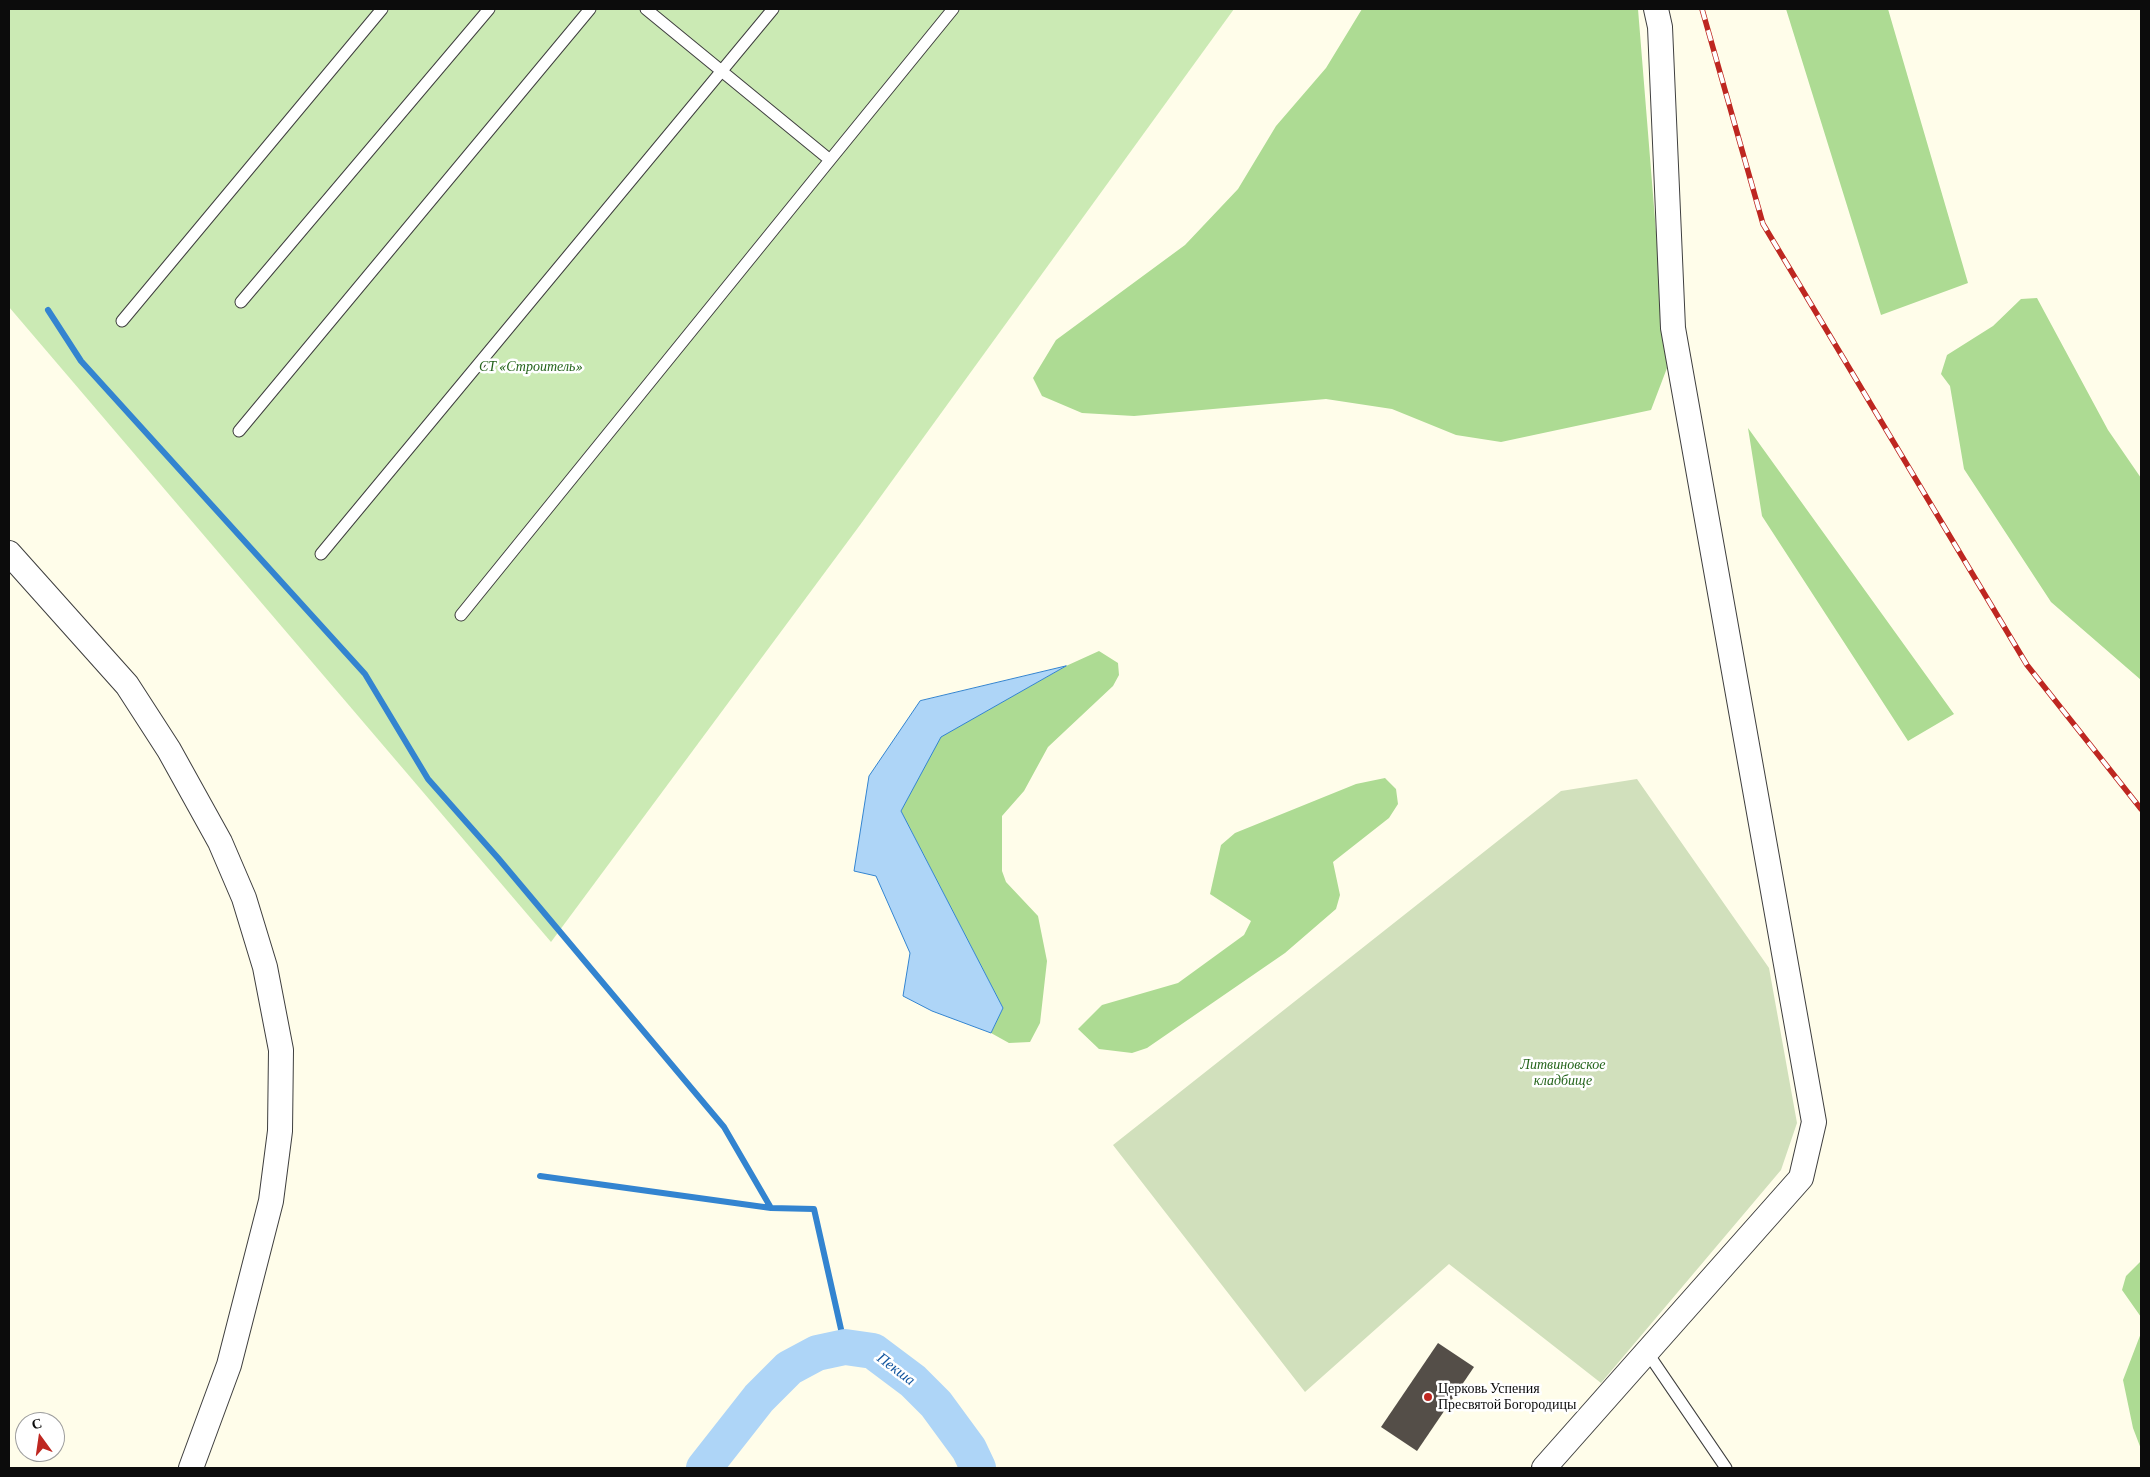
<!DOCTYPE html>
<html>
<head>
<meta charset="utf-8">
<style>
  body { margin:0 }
  #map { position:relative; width:2150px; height:1477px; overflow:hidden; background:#fffdea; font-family:"Crimson Pro",serif }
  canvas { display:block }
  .frame { position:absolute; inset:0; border:10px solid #0c0c0c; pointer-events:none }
  .north { position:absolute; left:15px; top:1412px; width:50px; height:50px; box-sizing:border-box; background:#fff; border:1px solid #9e9e9e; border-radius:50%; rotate:346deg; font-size:14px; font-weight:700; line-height:20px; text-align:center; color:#0c0c0c }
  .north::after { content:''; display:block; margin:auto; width:18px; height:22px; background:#be2721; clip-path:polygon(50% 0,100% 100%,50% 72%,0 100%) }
</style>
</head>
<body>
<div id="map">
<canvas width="2150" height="1477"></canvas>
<div class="frame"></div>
<div class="north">С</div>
</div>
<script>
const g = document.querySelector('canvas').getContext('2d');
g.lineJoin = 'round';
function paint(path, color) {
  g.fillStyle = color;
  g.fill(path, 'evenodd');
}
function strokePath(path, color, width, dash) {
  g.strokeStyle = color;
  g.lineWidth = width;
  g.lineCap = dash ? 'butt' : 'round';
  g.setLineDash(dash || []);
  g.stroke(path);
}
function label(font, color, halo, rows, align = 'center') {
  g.font = font + ' "Crimson Pro",serif';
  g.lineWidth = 5;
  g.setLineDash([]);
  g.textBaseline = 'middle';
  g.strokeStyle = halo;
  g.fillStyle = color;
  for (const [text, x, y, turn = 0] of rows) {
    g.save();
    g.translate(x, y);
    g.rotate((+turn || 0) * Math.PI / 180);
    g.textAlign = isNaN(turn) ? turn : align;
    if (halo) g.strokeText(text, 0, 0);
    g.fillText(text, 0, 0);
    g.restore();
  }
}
paint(new Path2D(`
  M9 9H1234L860 525 551 942 9 307Z`), '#cbeab4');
paint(new Path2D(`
  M1362 9H1638L1667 368 1651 410 1501 442 1456 435 1392 409 1326 399 1134 416 1082 413 1042 396 1033 378 1056 340 1185 245 1238 189 1276 126 1326 68Z
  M1786 9H1888L1968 283 1881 315Z
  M2037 298 2108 430 2141 478V680L2051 602 1964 469 1950 386 1941 374 1947 355 1993 326 2021 299Z
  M1748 428 1954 714 1908 741 1762 516Z
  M1099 651 1118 663 1119 675 1113 686 1048 747 1024 791 1002 816V871L1006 882 1038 916 1047 961 1040 1023 1030 1042 1009 1043 991 1033 1003 1008 901 811 940 737 1066 666Z
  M1385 778 1396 789 1398 804 1389 818 1333 862 1340 895 1336 909 1285 953 1147 1048 1132 1053 1099 1049 1078 1029 1102 1005 1178 983 1244 935 1251 921 1210 894 1221 845 1235 833 1356 784Z
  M2141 1261V1329V1317L2122 1290 2126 1276Z
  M2141 1333V1449L2133 1428 2123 1380Z`), '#addb93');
paint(new Path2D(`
  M1637 779 1769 968 1797 1123 1781 1170 1601 1383 1449 1264 1305 1392 1113 1145 1561 791Z`), '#d1e0bc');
const water = new Path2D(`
  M1066 666 941 737 901 811 1003 1008 991 1033 932 1011 903 996 910 953 876 876 854 871 869 776 920 701Z`);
paint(water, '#aed5f7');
strokePath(water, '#3384d0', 1);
strokePath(new Path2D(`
  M48 310 81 361 365 674 428 779 498 858 724 1127 771 1208 814 1209 845 1347
  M540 1176 771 1208`), '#3384d0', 6);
strokePath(new Path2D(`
  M704 1468 759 1398 789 1368 817 1353 845 1347 873 1351 913 1381 936 1404 969 1449 978 1468`), '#aed5f7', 36);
paint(new Path2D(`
  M1438 1343 1474 1367 1417 1451 1381 1427Z`), '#544e48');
const lane = new Path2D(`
  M646 9 830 160 953 9
  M241 302 489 9
  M122 321 382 9
  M239 431 590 9
  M321 554 773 9
  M461 615 830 160
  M1647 1352 1726 1468`);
const street = new Path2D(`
  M9 553 127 685 169 750 220 842 244 898 265 967 281 1050 280 1131 271 1201 229 1365 191 1468
  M1544 1468 1801 1178 1814 1122 1673 328 1660 27 1656 9`);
strokePath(lane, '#3f3f3f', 13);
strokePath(street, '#3f3f3f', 26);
strokePath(lane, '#fff', 11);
strokePath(street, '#fff', 24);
const rail = new Path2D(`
  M1702 9 1763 224 2027 665 2141 809`);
strokePath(rail, '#be2721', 5.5);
strokePath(rail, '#fff', 4, [11]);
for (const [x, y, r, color] of [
  [1428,1397,5,"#be2721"]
]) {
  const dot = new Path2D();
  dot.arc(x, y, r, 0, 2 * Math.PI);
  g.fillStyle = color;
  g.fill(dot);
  strokePath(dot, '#fff', 2);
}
label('italic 14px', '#24641b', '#fff', [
  ["СТ «Строитель»",531,367],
  ["Литвиновское",1563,1065],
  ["кладбище",1563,1081]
]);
label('14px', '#0c0c0c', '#fff', [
  ["Церковь Успения",1438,1389],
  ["Пресвятой Богородицы",1438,1405]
], 'left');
label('italic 15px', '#13569f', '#fff', [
  ["Пекша",896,1369,37]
]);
</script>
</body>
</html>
